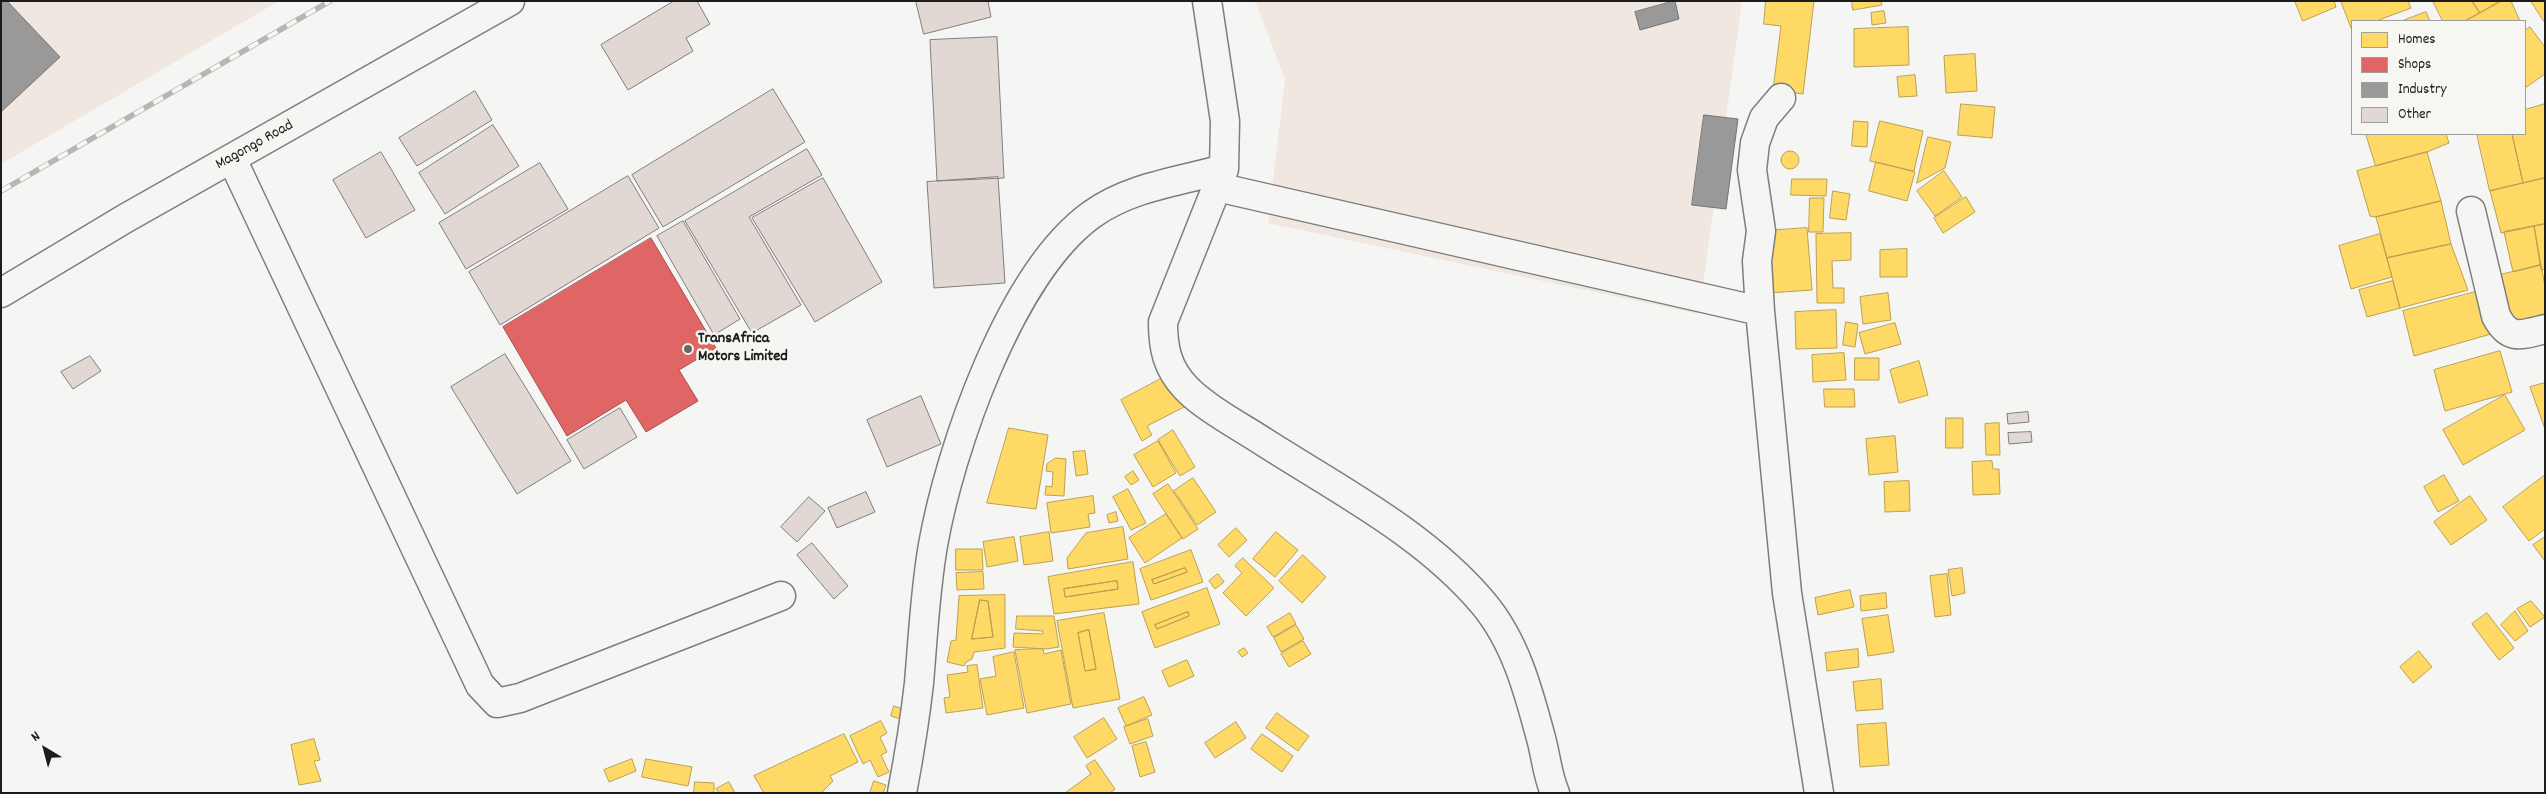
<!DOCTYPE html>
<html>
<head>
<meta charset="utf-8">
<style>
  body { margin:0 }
  #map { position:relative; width:2546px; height:794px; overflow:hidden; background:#f5f5f3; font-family:Dekko,sans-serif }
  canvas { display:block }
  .frame { position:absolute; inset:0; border:2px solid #1c1c1c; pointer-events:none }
  .legend { position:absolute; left:2351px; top:20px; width:175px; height:115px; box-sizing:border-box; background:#f6f6f2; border:1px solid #9f9f9c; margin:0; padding:6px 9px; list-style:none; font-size:15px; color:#1c1c1c }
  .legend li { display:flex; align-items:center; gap:10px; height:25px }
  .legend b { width:25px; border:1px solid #9f9f9c }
  .north { position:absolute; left:20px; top:724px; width:50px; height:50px; -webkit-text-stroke:4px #f6f6f2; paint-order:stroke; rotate:323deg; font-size:14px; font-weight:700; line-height:20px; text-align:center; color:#1c1c1c }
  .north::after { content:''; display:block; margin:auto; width:18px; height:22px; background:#1c1c1c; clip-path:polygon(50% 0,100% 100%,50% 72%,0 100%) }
</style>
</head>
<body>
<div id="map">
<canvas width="2546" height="794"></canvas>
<div class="frame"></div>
<ul class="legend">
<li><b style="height:14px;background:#ffd966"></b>Homes</li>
<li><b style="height:14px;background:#e06666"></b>Shops</li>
<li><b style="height:14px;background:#999"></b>Industry</li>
<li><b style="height:14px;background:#e2d8d3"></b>Other</li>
</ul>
<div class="north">N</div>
</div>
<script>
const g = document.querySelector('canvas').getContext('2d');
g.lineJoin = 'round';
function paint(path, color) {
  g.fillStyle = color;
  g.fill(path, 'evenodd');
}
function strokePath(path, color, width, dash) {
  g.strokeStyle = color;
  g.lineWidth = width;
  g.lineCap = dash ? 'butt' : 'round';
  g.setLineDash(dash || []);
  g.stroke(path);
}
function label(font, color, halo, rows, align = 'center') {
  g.font = font + ' Dekko,sans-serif';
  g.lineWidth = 5;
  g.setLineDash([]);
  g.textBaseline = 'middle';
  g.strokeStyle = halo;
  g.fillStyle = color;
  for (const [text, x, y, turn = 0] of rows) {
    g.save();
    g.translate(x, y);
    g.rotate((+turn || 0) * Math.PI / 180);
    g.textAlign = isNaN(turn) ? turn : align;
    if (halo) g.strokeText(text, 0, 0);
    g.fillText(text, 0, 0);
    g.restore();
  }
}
paint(new Path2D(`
  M1 1H279L1 164Z
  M1255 1H1742L1699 314 1268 223 1285 79Z`), '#f0e7e1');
const homes = new Path2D(`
  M1766 1H1814L1803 94 1773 90 1781 26 1764 24Z
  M1852 1H1881L1882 5 1853 10Z
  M2295 1H2334L2336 7 2303 21Z
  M2341 1H2408L2411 8 2376 21H2352V30Z
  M2433 1H2472L2480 13 2465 21H2443Z
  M2472 1H2501L2480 13Z
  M2501 1H2511L2520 21H2465Z
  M2531 1H2545V21H2544Z
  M1884 11 1886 23 1872 25 1871 13Z
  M2426 12 2430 21H2402Z
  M1908 27 1909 65 1854 67V29Z
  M2530 27 2545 47V74L2525 88V31Z
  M1975 54 1977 91 1946 93 1944 56Z
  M1915 75 1917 96 1899 97 1897 77Z
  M1961 104 1995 107 1992 138 1958 135Z
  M2545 104V178L2523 183 2512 134H2525V110Z
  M1854 121 1868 122 1867 147 1852 146Z
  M1880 121 1923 131 1914 171 1870 161Z
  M2366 134H2446L2449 143 2427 152 2376 166Z
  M2477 134H2512L2523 183 2490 191Z
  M1928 137 1951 142 1945 168 1917 183Z
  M1781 160a9 9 0 1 1 18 0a9 9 0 1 1-18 0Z
  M2427 152 2441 201 2376 217 2370 216 2357 171Z
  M1876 162 1915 172 1907 201 1869 191Z
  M1944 171 1962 197 1935 216 1917 191Z
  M2545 178V224L2501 233 2490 191Z
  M1792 179H1827L1826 196 1791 195Z
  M1833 191 1850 194 1846 220 1830 218Z
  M1966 197 1975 212 1943 233 1934 218Z
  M1810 198H1824L1823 232H1809Z
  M2441 201 2451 244 2387 258 2376 217Z
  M2545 224V269L2541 270 2534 226Z
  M2534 226 2541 265 2513 272 2504 232Z
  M1807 228 1812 290 1768 293 1764 231Z
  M1851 233V260L1832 261 1833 288H1844V303H1817L1816 234Z
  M2380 234 2392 277 2351 289 2339 246Z
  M2451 244 2468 290 2400 308 2387 258Z
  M1907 249V277H1880V250Z
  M2541 265 2545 286V315L2511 325 2500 275Z
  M2393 281 2400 308 2367 317 2359 290Z
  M2479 291 2491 334 2414 356 2403 311Z
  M1888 293 1891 320 1863 324 1860 297Z
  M1836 310 1837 348 1796 349 1795 312Z
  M1846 322 1858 324 1855 347 1843 345Z
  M1895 323 1901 344 1865 354 1859 333Z
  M2500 351 2512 392 2445 411 2434 370Z
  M1844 353 1846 380 1813 382 1812 355Z
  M1855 358H1879V380H1855Z
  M1919 361 1928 395 1899 403 1890 370Z
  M1172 373 1188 405 1147 426 1152 435 1142 441 1121 400Z
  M2545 383V429L2530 387Z
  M1824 389H1854L1855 407H1825Z
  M2505 395 2525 430 2463 465 2443 430Z
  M1946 418H1963V448H1946Z
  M1999 423 2000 455H1986L1985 424Z
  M1009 428 1048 435 1036 509 987 503Z
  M1173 430 1195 467 1180 476 1158 440Z
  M1895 436 1898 472 1869 475 1866 439Z
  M1158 441 1176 473 1153 487 1134 455Z
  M1085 451 1088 474 1076 476 1073 452Z
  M1056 458 1066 459 1064 496 1045 495 1046 486 1052 487 1053 472 1046 471 1047 464Z
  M1992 461 1993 469H1999L2000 494 1973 495 1972 462Z
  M1133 471 1139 480 1131 485 1125 477Z
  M2444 475 2459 501 2438 512 2424 487Z
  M2545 475V529L2529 541 2503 507Z
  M1193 478 1216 512 1197 525 1174 491Z
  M1909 481 1910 511 1885 512 1884 482Z
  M1168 484 1198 529 1183 539 1153 494Z
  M1128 489 1146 523 1131 530 1113 497Z
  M1093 496 1095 513 1088 514 1090 527 1051 533 1047 503Z
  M2470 496 2487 520 2451 545 2434 522Z
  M1116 512 1118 521 1109 523 1107 515Z
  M1166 514 1182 538 1145 563 1129 538Z
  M1123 527 1128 559 1068 569 1067 558 1086 533Z
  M1236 528 1247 540 1229 557 1218 545Z
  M1049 532 1053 561 1024 565 1020 537Z
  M1276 532 1298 550 1275 577 1253 559Z
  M1014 537 1018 561 987 567 983 542Z
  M2545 537V561L2533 545Z
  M956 549H982L983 570H956Z
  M1191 550 1203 582 1151 600 1140 569ZM1185 568 1187 572 1154 584 1152 580Z
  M1303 555 1326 577 1302 603 1279 581Z
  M1243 558 1274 588 1246 616 1223 593 1242 573 1235 566Z
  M1133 562 1139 604 1054 614 1048 577ZM1117 581 1118 589 1065 597 1064 589Z
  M1185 568 1187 572 1154 584 1152 580Z
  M1962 568 1965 593 1952 596 1948 570Z
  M983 572 984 589 957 590 956 573Z
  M1218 574 1224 582 1215 589 1209 581Z
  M1947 574 1951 615 1935 617 1930 576Z
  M1117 581 1118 589 1065 597 1064 589Z
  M1207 588 1220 624 1155 648 1142 612ZM1188 612 1189 616 1157 629 1155 625Z
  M1850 590 1854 607 1818 615 1815 598Z
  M1886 593 1887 608 1861 611 1860 596Z
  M1005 595V648L974 652 972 659 966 662 964 666 947 662 951 641 956 640 959 596ZM980 600 988 601 993 637 972 639Z
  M980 600 988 601 993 637 972 639Z
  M2531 601 2545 617 2530 627 2517 609Z
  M2515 611 2528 631 2515 641 2501 625Z
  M1188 612 1189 616 1157 629 1155 625Z
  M1104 613 1120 699 1073 708 1057 621ZM1089 630 1096 669 1085 671 1078 633Z
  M1290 613 1296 624 1273 637 1267 627Z
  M2487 613 2514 648 2499 660 2472 624Z
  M1888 615 1894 652 1868 656 1862 619Z
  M1017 616H1054L1059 647 1046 649 1013 647 1014 633 1043 634V631L1016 629Z
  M1296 625 1304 639 1281 652 1274 638Z
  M1089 630 1096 669 1085 671 1078 633Z
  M1303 641 1311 654 1289 667 1281 654Z
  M1244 648 1248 653 1242 657 1238 652Z
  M1043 649 1044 654 1061 650 1071 704 1027 713 1015 650Z
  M1858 649 1859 667 1827 671 1825 653Z
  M2419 651 2432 667 2413 683 2400 667Z
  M1014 652 1024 708 987 715 980 679 996 676 993 657Z
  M1187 660 1194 676 1169 687 1162 671Z
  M977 665 983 708 946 713 944 698 950 697 947 675 968 672 967 666Z
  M1881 679 1883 709 1856 711 1853 682Z
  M1144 697 1152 715 1126 726 1118 708Z
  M894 706 903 709 900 719 891 716Z
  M1277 713 1309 736 1298 751 1266 728Z
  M1104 718 1117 739 1087 758 1074 737Z
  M1148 719 1153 736 1130 744 1124 727Z
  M881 721 887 733 880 737 887 752 881 755 889 772 878 777 870 760 863 764 850 736Z
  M1236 722 1246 738 1215 758 1205 743Z
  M1886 723 1889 765 1860 767 1857 725Z
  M844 734 858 762 830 776 833 781 821 793H764L754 776Z
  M1262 734 1293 756 1282 772 1251 749Z
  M314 739 320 760 314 761 321 781 299 785 291 745Z
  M1146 742 1155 772 1140 777 1132 746Z
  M632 759 636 771 609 782 604 770Z
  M646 759 692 767 688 786 642 777Z
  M1095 760 1115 789 1110 793H1065L1091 774 1086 766Z
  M874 781 886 785 883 793H870Z
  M695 782 714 783V793H694Z
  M729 782 735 793H719L716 789Z`);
paint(homes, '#ffd966');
strokePath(homes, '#bba050', 1);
const shops = new Path2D(`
  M651 238 716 348 679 370 698 401 646 432 626 400 567 436 503 327Z`);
paint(shops, '#e06666');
strokePath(shops, '#a55050', 1);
const industry = new Path2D(`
  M1 1H7L60 57 1 112Z
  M1675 1 1679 19 1640 30 1635 12Z
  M1704 115 1738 119 1726 209 1692 205Z`);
paint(industry, '#999');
strokePath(industry, '#747474', 1);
const building = new Path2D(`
  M674 1H697L710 24 686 38 693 51 628 90 601 45Z
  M916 1H988L991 17 924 34Z
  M997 37 1004 178 937 181 930 40Z
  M773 89 805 142 663 227 632 175Z
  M475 91 492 120 417 166 399 138Z
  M493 125 519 166 445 214 419 173Z
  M807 149 822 175 749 217 801 305 752 333 685 221Z
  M381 152 415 210 366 238 333 180Z
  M540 163 568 209 466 269 439 223Z
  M628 176 659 228 500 325 469 272Z
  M998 177 1005 283 934 288 927 182Z
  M823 178 882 282 815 322 752 218Z
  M683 221 740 319 714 335 657 236Z
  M505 354 571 461 517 494 451 387Z
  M90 356 101 371 73 389 61 372Z
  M921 396 941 444 887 467 867 420Z
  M620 408 637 437 584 469 567 440Z
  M2028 412 2029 422 2008 424 2007 414Z
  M2031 432 2032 442 2009 444 2008 433Z
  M866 492 875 512 837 528 828 508Z
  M809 497 825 511 797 542 781 527Z
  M812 543 848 586 834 599 797 555Z`);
paint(building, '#e2d8d3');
strokePath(building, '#7e7e7d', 1);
const minor = new Path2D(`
  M1207 1 1225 121 1224 169 1163 322C1163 348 1167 368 1186 388 1204 407 1241 427 1264 442 1339 490 1425 534 1483 603 1516 642 1529 693 1542 742 1546 758 1548 777 1555 793
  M1781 98 1764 118 1755 143 1752 170 1761 231 1757 261 1760 311 1787 593 1819 793
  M232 159 480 685 497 703 520 698 781 596
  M1217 187 1760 311
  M2471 211 2496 316C2509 341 2521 335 2545 329
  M1 293 126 218 510 1
  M902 793C909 756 915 719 919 683 923 637 925 591 933 545 950 449 1010 274 1091 215 1129 187 1180 181 1224 169`);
strokePath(minor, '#7e7e7d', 31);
strokePath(minor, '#f5f5f3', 28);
const rail = new Path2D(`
  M1 191 330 1`);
strokePath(rail, '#b6b6b5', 5.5);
strokePath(rail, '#f6f6f2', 4, [11]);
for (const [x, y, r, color] of [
  [688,349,5,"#686867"]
]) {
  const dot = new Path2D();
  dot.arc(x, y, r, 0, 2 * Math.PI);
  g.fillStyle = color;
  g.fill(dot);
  strokePath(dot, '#f6f6f2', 2);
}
label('16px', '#1c1c1c', '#f6f6f2', [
  ["Magongo Road",255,146,-29]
]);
label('bold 16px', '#1c1c1c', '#f6f6f2', [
  ["TransAfrica",698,340],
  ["Motors Limited",698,358]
], 'left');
</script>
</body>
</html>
